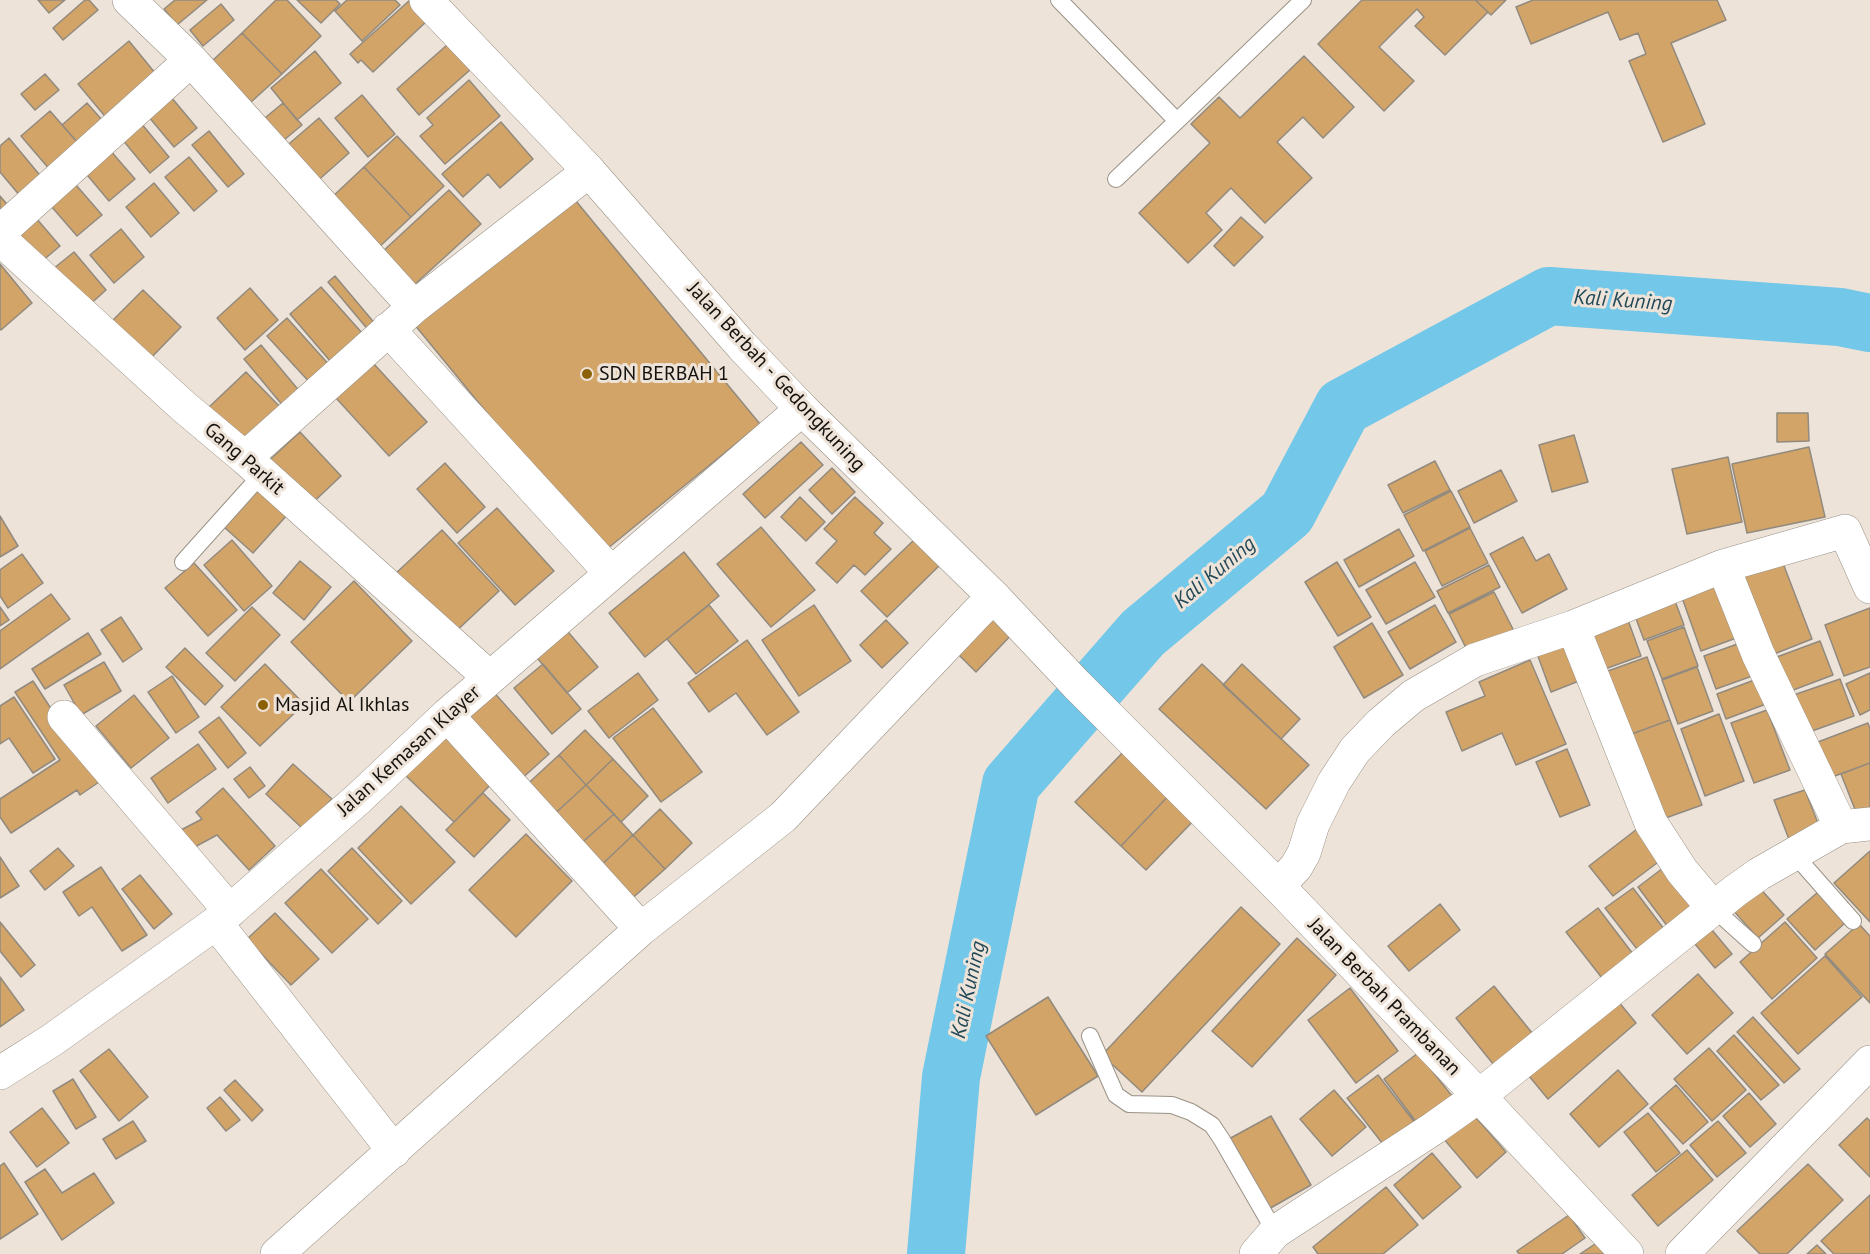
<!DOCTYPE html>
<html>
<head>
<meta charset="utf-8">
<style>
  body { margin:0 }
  canvas { display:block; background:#ede3d8 }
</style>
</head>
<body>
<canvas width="1870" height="1254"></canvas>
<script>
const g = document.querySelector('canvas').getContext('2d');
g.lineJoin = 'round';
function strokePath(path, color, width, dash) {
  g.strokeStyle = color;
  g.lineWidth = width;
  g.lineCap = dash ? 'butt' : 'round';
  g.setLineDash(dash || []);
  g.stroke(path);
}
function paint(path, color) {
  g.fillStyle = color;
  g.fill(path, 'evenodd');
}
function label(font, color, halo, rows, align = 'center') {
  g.font = font + ' "PT Sans",sans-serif';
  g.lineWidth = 6;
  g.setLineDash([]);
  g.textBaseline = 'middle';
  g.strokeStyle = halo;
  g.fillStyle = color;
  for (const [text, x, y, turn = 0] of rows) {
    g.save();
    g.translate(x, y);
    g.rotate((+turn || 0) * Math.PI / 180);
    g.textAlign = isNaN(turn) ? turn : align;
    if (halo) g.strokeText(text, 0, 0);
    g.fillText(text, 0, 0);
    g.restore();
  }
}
strokePath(new Path2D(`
  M936 1254 951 1077 1011 784 1143 633 1287 513 1343 407 1549 296 1840 317 1870 323`), '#73c7e9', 58);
const building = new Path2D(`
  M38 0H65L49 13Z
  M85 0H89L98 10 63 40 53 28Z
  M175 0H207L177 25 164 9Z
  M276 0H287L321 36 282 74 242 33Z
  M297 0H336L340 4 321 23Z
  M347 0H395L400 5 362 41 335 11Z
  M410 0 429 19 373 72 361 60 358 63 350 54Z
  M1362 0H1475L1488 12 1445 55 1415 26 1424 17 1417 9 1379 47 1414 81 1384 111 1318 44Z
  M1475 0H1506L1491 15Z
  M1533 0H1717L1726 20 1671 43 1705 124 1663 142 1629 61 1646 54 1638 33 1620 40 1608 12 1531 44 1516 7Z
  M221 4 234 20 203 46 190 30Z
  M242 33 282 74 251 102 212 61Z
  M129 41 160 79 109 121 78 84Z
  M447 45 470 70 419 115 397 89Z
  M315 51 341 83 297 120 271 88Z
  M1304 56 1354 107 1323 138 1303 117 1277 142 1312 178 1265 223 1231 188 1206 213 1222 230 1188 263 1139 213 1210 143 1191 124 1219 97 1240 118Z
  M45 74 59 90 35 110 21 94Z
  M469 80 500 116 445 164 420 136 433 125 427 118Z
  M166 91 197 128 174 147 143 110Z
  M362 95 395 134 368 157 335 118Z
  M87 103 111 130 86 152 62 125Z
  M283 103 302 125 278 145 260 122Z
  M50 111 86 152 57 178 21 136Z
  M136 117 169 157 150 173 117 133Z
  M319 118 349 153 314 184 283 149Z
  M501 122 533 159 500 188 488 174 463 197 442 174Z
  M209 131 244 174 228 187 192 145Z
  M397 136 444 186 411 217 364 167Z
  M9 138 43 179 21 197 0 172V146Z
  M109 149 135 179 109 201 83 170Z
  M189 157 217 191 194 211 165 177Z
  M364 167 411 217 377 249 330 199Z
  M154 183 179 213 151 237 126 207Z
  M76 185 102 215 77 236 51 206Z
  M449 190 481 224 412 287 381 253Z
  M571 195 760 424 602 553 414 324Z
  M0 196 12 210 0 214Z
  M1241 217 1263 237 1234 266 1214 246Z
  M36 218 60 246 41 262 17 233Z
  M121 229 144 257 114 283 90 255Z
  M74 252 106 290 86 308 53 269Z
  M0 264 32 303 1 330 0 329Z
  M335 276 377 326 370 332 328 282Z
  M321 287 363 334 331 362 290 314Z
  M250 288 278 320 245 350 217 318Z
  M143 290 181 327 148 361 110 323Z
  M287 318 332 368 313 386 267 336Z
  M261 345 301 393 284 407 244 359Z
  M374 364 427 422 389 456 336 398Z
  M246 372 283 410 245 446 208 408Z
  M1777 413H1808L1809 441 1777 442Z
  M300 432 341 476 305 510 263 466Z
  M1574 435 1588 482 1552 492 1539 445Z
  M801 442 823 465 765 518 743 494Z
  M1809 447 1825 517 1747 533 1732 464Z
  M1728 457 1742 522 1687 534 1672 469Z
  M1435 461 1450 490 1403 513 1388 485Z
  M445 463 485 507 457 533 417 489Z
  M832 468 855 492 832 514 809 490Z
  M1501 470 1517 501 1474 523 1458 491Z
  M259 487 288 514 253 553 224 527Z
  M1451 491 1470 527 1423 551 1404 515Z
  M800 497 825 522 806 541 781 517Z
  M855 497 883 523 874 533 891 549 865 575 854 565 837 583 816 563 837 541 824 529Z
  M497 508 554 571 515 605 458 543Z
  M0 516 18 546 0 557Z
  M761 527 815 590 771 627 717 564Z
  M1470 528 1488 563 1442 586 1425 551Z
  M1399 529 1414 556 1359 587 1344 560Z
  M442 530 499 591 452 635 394 575Z
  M1523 537 1536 561 1549 554 1567 589 1522 613 1490 554Z
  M916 538 941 564 887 617 861 591Z
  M232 540 272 586 244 611 204 565Z
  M684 552 719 596 645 657 609 613Z
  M22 554 43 583 8 608 0 596V570Z
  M1781 558 1812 639 1764 658 1732 577Z
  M300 561 331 587 304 620 273 593Z
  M1337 562 1371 617 1338 636 1305 582Z
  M1415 562 1435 597 1386 624 1366 590Z
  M194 563 237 610 208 636 165 588Z
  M1489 565 1500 587 1448 613 1437 591Z
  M1717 578 1739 637 1701 651 1680 592Z
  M354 581 412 641 349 702 291 642Z
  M1494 592 1515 633 1470 656 1449 614Z
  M1672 593 1684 625 1644 640 1632 608Z
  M51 594 70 619 0 669V631Z
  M709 605 738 641 696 674 667 639Z
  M814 605 851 661 799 696 762 640Z
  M1435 605 1456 642 1410 669 1388 632Z
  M0 607 9 620 0 626Z
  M252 607 280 635 235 681 206 653Z
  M1870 608V667L1844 676 1825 625Z
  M992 609 1015 631 976 672 953 649Z
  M1624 609 1641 656 1602 670 1585 624Z
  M121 617 142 649 123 662 101 630Z
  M886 620 908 643 882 668 860 645Z
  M1372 623 1403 675 1364 698 1334 647Z
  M563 626 598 667 567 693 532 652Z
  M1684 627 1698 666 1662 679 1647 641Z
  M88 633 101 654 45 689 32 669Z
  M1568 636 1584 679 1551 692 1535 648Z
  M747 640 799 712 767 735 736 693 709 712 688 683Z
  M1820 641 1833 675 1780 695 1766 661Z
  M1743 642 1755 675 1716 689 1704 656Z
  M185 648 223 686 205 705 166 667Z
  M1647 657 1670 720 1629 735 1605 672Z
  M1530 660 1566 744 1516 765 1502 733 1462 751 1446 712 1485 696 1479 682Z
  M104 662 121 691 81 715 64 685Z
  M265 664 304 704 260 746 221 707Z
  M543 664 581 709 552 734 514 688Z
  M1202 664 1309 765 1266 809 1159 709Z
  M1242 664 1300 719 1281 739 1223 685Z
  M1697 667 1713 711 1678 724 1662 680Z
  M638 673 658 700 609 738 588 711Z
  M1870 673V710L1860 715 1846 684Z
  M172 676 199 717 176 733 148 692Z
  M1757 679 1766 704 1726 719 1717 694Z
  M1840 679 1854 716 1798 736 1785 698Z
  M33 681 99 782 80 795 77 790 11 833 0 817V799L60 760 15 692Z
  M490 688 549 754 519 781 460 714Z
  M134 695 169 738 131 768 96 726Z
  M14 697 55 759 33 773 9 738 0 744V706Z
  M653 708 702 772 661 802 613 738Z
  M1767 710 1790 770 1754 783 1731 723Z
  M1719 714 1744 781 1705 796 1681 729Z
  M219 717 246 753 228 768 199 732Z
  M1670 720 1702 805 1660 820 1629 735Z
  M1868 723 1870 729V763L1824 780 1810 745Z
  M448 727 499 776 454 822 403 773Z
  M585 730 613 759 586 785 559 755Z
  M198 744 216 769 168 803 151 778Z
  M1129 746 1174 790 1121 846 1075 802Z
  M1567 749 1590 805 1560 817 1536 762Z
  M559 755 586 785 549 819 521 790Z
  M613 759 648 796 621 822 586 785Z
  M1870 763V807L1856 812 1841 774Z
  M293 764 332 799 303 829 266 794Z
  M250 767 265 786 249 798 234 779Z
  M586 785 614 814 576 848 549 819Z
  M223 788 275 846 249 870 217 835 191 849 181 830 202 819 196 812Z
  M1174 790 1200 814 1146 870 1121 846Z
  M1805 790 1821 831 1790 842 1774 800Z
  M483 793 510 820 474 857 446 830Z
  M401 806 455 862 411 904 358 848Z
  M660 809 692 843 665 869 633 835Z
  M614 814 633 835 596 870 576 848Z
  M1637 829 1661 860 1613 896 1589 866Z
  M526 834 572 881 516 937 469 890Z
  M633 835 665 869 627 903 596 870Z
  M58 848 74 866 45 890 30 871Z
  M352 848 402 901 378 924 328 871Z
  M1870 851V922L1834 883Z
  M0 857 19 886 0 898Z
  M1667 865 1700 909 1671 931 1638 887Z
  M101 867 147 935 122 951 92 907 79 916 63 892Z
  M321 869 368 919 332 953 285 903Z
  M140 875 172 914 154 929 122 889Z
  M1757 885 1784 915 1758 938 1731 908Z
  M1633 888 1664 929 1637 949 1605 908Z
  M1818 892 1845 923 1815 950 1787 919Z
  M1440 904 1460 930 1409 971 1388 946Z
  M1241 907 1280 944 1142 1092 1102 1055Z
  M1598 908 1633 954 1602 978 1566 932Z
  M275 913 319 959 291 985 247 939Z
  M0 922 35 965 21 977 0 951Z
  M1785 922 1817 958 1772 999 1740 962Z
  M1859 924 1870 936V1003L1825 954Z
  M1712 930 1732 954 1715 968 1695 944Z
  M1297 938 1336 975 1252 1067 1212 1031Z
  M1825 956 1862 997 1798 1054 1761 1013Z
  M1698 974 1733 1013 1687 1054 1652 1015Z
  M0 977 24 1010 0 1027Z
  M1494 986 1537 1039 1498 1070 1456 1018Z
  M1350 988 1398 1051 1356 1083 1308 1020Z
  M1613 995 1636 1023 1548 1099 1524 1070Z
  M1048 997 1098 1076 1036 1115 986 1036Z
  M1753 1017 1800 1069 1784 1083 1737 1032Z
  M1734 1035 1779 1085 1761 1100 1717 1051Z
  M1709 1048 1746 1090 1712 1121 1674 1079Z
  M109 1049 148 1097 119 1121 80 1071Z
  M1418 1053 1452 1096 1417 1123 1384 1079Z
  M1618 1070 1648 1104 1599 1147 1570 1114Z
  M1378 1075 1416 1124 1386 1148 1347 1098Z
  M73 1079 96 1117 76 1129 53 1091Z
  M235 1080 263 1110 252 1121 224 1090Z
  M1676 1085 1708 1122 1683 1144 1650 1108Z
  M1334 1090 1366 1127 1332 1156 1300 1119Z
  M1749 1093 1776 1124 1750 1147 1723 1116Z
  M220 1097 240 1120 226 1131 207 1108Z
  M42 1108 69 1143 37 1167 10 1132Z
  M1472 1113 1506 1152 1477 1178 1443 1138Z
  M1648 1113 1680 1153 1656 1172 1624 1132Z
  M1271 1116 1311 1185 1267 1210 1227 1140Z
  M1867 1118 1870 1121V1177L1839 1145Z
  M133 1121 146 1141 116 1159 103 1139Z
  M1718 1121 1746 1153 1717 1177 1690 1145Z
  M1687 1150 1713 1180 1658 1226 1632 1195Z
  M1432 1153 1461 1187 1423 1219 1394 1185Z
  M4 1163 38 1214 0 1239V1166Z
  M1808 1164 1843 1200 1787 1254H1760L1737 1231Z
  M45 1169 62 1193 94 1173 114 1203 62 1240 25 1182Z
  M1386 1187 1418 1225 1383 1254H1318L1313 1247Z
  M1870 1195V1254H1834L1821 1241Z
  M1569 1215 1585 1238 1562 1254H1519L1517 1251Z
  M1601 1240 1611 1254H1580Z
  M1817 1245 1826 1254H1807Z`);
paint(building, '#d2a468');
strokePath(building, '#928a7f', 1.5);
const service = new Path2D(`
  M1059 0 1177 121 1303 0
  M1116 179 1177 121
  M183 562 262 474
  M1794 854 1853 921
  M1714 909 1753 944
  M1090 1036 1116 1095 1129 1104 1172 1105 1191 1112 1212 1125 1222 1140 1275 1232`);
const minor = new Path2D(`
  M129 0 191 60 414 307
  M0 232 191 60
  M0 239 183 406 245 458 490 678
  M388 329 611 573
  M245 458 414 307 589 171
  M1723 566 1758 654 1841 827
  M1573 627 1651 823 1682 871 1714 909
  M447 715 641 929
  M64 717 230 911
  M1278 886 1296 867 1304 853 1313 824 1334 782 1355 750 1381 723 1413 696 1475 660 1573 627 1723 566 1845 531 1870 587
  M216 923 394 1151
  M0 1073 52 1040 216 923 358 799 447 715 802 409
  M277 1254 641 929 783 817 979 611 994 597
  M1256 1254 1275 1232 1434 1128 1479 1096 1735 891 1759 874 1841 827 1870 824
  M1682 1254 1870 1062`);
const secondary = new Path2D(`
  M426 0 589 171 742 346 802 409 994 597 1076 684 1278 886 1479 1096 1627 1254`);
strokePath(service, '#9a9287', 18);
strokePath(minor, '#9a9287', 34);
strokePath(secondary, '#9a9287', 34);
strokePath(service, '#fff', 16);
strokePath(minor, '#fff', 33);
strokePath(secondary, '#fff', 33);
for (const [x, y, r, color] of [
  [587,374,6,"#8c6004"],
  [263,705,6,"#8c6004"]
]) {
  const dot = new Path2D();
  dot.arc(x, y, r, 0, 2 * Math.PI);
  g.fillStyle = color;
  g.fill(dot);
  strokePath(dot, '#ede3d8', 2);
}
label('20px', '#15120e', '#ede3d8', [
  ["SDN BERBAH 1",599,374],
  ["Masjid Al Ikhlas",275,705]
], 'left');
label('20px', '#15120e', '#ede3d8', [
  ["Jalan Berbah - Gedongkuning",776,377,47],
  ["Gang Parkit",244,459,41],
  ["Jalan Kemasan Klayer",409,751,-42],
  ["Jalan Berbah Prambanan",1384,997,46]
]);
label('italic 21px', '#234958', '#ede3d8', [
  ["Kali Kuning",1623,301,4],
  ["Kali Kuning",1215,573,-40],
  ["Kali Kuning",969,990,-78]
]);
</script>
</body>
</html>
